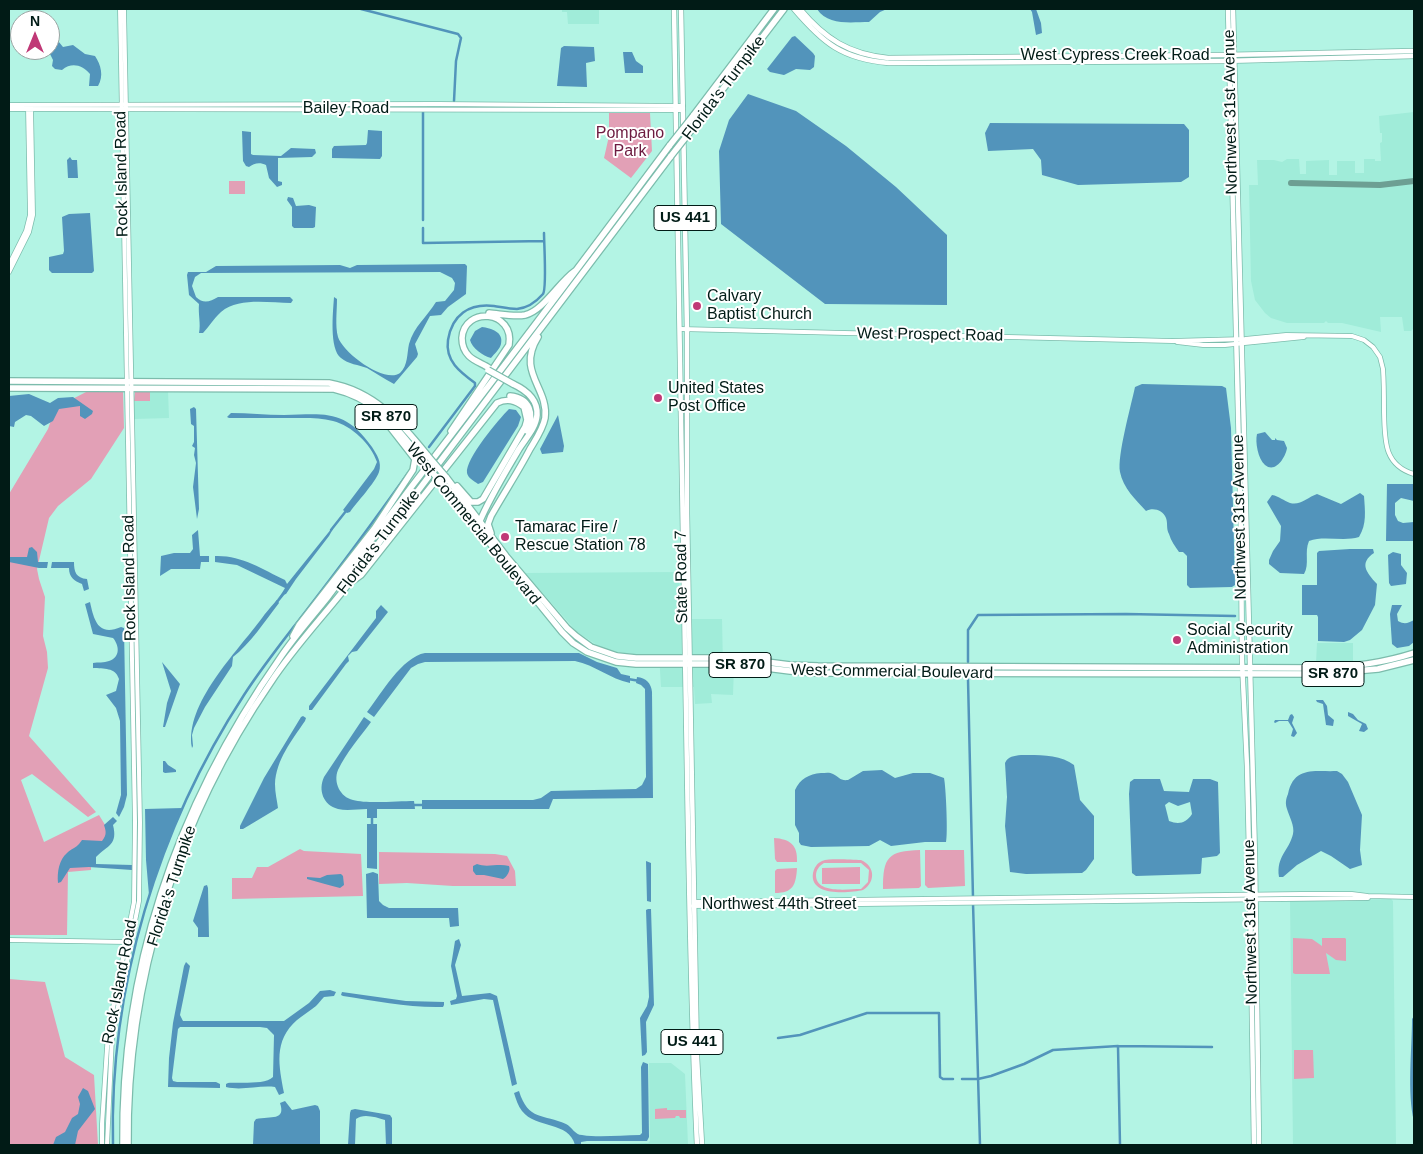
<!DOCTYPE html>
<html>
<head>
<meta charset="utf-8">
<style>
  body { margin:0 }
  #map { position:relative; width:1423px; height:1154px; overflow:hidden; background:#b3f4e4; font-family:Arial,sans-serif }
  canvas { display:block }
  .frame { position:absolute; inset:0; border:10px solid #011b16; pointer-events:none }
  .north { position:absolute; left:10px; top:10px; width:50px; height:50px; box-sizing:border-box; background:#fff; border:1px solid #99a4a2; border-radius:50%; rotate:0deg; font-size:14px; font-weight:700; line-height:20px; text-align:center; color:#011b16 }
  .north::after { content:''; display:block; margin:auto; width:18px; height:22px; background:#c03876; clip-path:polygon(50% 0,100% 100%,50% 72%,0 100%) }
</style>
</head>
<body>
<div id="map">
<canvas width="1423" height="1154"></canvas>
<div class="frame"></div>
<div class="north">N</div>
</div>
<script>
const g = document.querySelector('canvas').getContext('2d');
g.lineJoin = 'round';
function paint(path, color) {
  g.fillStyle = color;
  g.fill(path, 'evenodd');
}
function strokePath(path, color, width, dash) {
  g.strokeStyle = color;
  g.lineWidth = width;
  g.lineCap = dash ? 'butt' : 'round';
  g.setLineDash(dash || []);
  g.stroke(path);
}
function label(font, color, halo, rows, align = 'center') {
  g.font = font + ' Arial,sans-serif';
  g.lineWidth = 4;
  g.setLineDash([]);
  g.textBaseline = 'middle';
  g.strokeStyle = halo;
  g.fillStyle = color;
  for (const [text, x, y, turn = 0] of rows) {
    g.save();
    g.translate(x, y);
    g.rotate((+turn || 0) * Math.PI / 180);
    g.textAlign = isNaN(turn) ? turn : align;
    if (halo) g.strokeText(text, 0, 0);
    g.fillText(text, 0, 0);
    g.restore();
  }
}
paint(new Path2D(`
  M562 9H599V24H568L567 12H562Z
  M1414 112V328L1411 331H1404L1402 317H1380L1381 332 1342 323H1328L1326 321 1324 323H1287L1271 318 1265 313 1255 300 1251 281 1249 185H1258L1257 160H1274L1282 162 1287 159H1299L1300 174H1306V161L1329 160V175H1337V161H1355V173H1364V159H1375V161H1381L1380 143 1382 142V133H1380L1379 116Z
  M150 391H168L169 418 134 419V401H150Z
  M679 572 681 619H722L723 667H734L733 695 711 694 712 703 695 704 694 687H661L659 654H631L617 652 603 649 577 632 525 573Z
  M1317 643H1353V663H1316Z
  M1391 899 1393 901 1396 1145H1293L1290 901Z
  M649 1063H671L685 1074 688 1145H582L648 1143 650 1141Z`), '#a0ecd9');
paint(new Path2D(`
  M609 113H650L652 151 631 178 604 158 609 136Z
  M229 181H245V194H229Z
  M88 391H123L124 428 91 479 58 506 49 518 37 569 39 579 45 597 43 636 47 652 48 668 29 736 96 812 88 817 32 774 21 780 44 842 99 815 110 833 91 861V870L68 872 67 935H9L10 907 9 898V494L48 429 55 408Z
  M135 391H150V401H134Z
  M774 838C790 839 798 845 797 862H777L775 859Z
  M300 849 304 851 361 854 363 896 232 899V878H252L257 867H268Z
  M920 850 921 886 919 888 883 889C883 857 888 851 920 850Z
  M925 850H964L965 886 928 888 925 885Z
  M379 852 495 854 507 856 515 871 516 886H453L407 883 379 884Z
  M861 860C875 866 876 882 863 890 850 893 809 897 813 873 814 868 817 863 822 861 830 858 851 860 861 860ZM824 863H861L869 870 868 882 861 889C848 889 817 894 816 876 816 870 819 866 824 863Z
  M860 867V884H822V868Z
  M797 868C796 885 793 893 775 893V871L777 869Z
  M1293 938 1312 939 1322 946V938H1345L1346 939V961L1336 960 1326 953 1330 974H1295L1293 973Z
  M9 979 45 982 65 1057 94 1075 98 1145H9Z
  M1294 1050H1313L1314 1078 1294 1079Z
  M667 1108V1110H686V1118H680L679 1116H676L675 1118 655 1119V1109Z`), '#e2a0b6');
paint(new Path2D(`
  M817 9H887L880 12 869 22C851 22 828 26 817 9Z
  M1030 9H1036L1041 23 1042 33 1036 35 1032 12Z
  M54 36 63 47 73 45 85 54 95 56C101 65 104 76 98 86H89L90 74C82 65 72 62 62 70L55 69 52 66 53 60 48 50H50V37Z
  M795 36 813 53 815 56 814 67 810 70 796 69 784 75 770 72 767 69 792 37Z
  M564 46 594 47 595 61 586 63 587 87 557 86 561 48Z
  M623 52H632L636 61 643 66V73H625Z
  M748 94 796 111 846 146 896 187 947 235V305L825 304 721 224 719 151 729 120Z
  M990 123 1184 124 1189 130V177L1181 182 1078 185 1042 175 1041 160 1033 149 988 151 985 133Z
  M368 130 382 131V156L380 159 332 158V149L334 146 366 145 367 143Z
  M242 131 251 132V154L253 155 281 156 291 148 315 149 316 153 312 157 278 158V181L282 182V185L277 187 269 178 266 165C260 162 254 163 249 167L246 166 243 161Z
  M70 157 72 160H77L78 178H68L67 160Z
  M288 197 293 198 296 206 309 205 316 207 315 227 313 228H294L292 226V207L287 200Z
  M90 213 94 271 92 273H52L49 270V257L63 254 64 251 62 217 69 214Z
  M465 264 467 266 466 294 448 307 441 315 430 316 415 344 418 354 417 357 394 384C384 379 376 373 367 368 359 365 348 364 341 358 329 349 333 312 334 297L337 299C337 311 335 326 338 337 343 353 385 384 400 373 408 366 407 353 409 344 414 326 427 317 436 302L445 301 454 290 455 283 452 278 440 272 201 273 195 277 192 286 196 297C203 304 210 302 218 297H290L293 300 291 303C269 303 239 297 221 312 214 318 209 327 203 333H199C201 324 198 314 199 304L189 295 187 275 188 272H206L216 266 340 265 350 268 357 265Z
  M482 327C491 328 504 332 501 344 500 349 494 354 491 358 483 356 472 348 470 340L475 331Z
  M1142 384 1222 386 1226 388 1231 428 1235 585 1232 587 1190 588 1187 585V556L1183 552H1179C1175 546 1171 541 1169 534 1166 529 1168 523 1166 518 1163 510 1153 507 1146 511 1136 500 1123 488 1120 472 1117 456 1131 406 1135 387Z
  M29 394 50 403 58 398 73 397 93 411 92 414 85 419 80 416V406L59 409 53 421 44 426 31 416 26 415 15 422 14 427 9 426V396Z
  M194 407 196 409 199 509 197 519 193 487 196 463 194 455 195 448 192 446 194 442V426L191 424 190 409Z
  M509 409 516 410 521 417 518 426 483 482 478 484C474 481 468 478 467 473 465 459 499 419 509 409Z
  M231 413C248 413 266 415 284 415 326 414 345 409 372 447 377 455 382 462 379 472 375 483 357 502 350 512L347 513 343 510 374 469 377 462C371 444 352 426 333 421 319 417 302 418 287 418 268 418 248 418 229 418L227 417Z
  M558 415 564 446 563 452 542 454 540 449Z
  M1265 432 1272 440H1275V438L1277 440 1284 441 1287 448C1286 456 1276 474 1265 465 1258 459 1255 442 1257 434Z
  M1387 484H1414V501L1401 498 1395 503V515L1398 521 1403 523 1414 522V541H1386Z
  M1360 493 1364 496C1365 511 1367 524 1359 537 1343 542 1324 535 1309 541 1304 552 1310 564 1304 574L1280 573 1269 564V560L1273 551 1280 541 1281 526 1267 502 1272 495C1279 496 1284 501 1290 503 1300 506 1308 497 1317 494L1341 504Z
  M332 528 333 529 329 536 296 579 286 594 282 595 277 600 279 603C265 621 250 644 233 657L232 666 205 707 194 728 192 735 193 746 192 748C184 704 237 652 262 618 269 608 279 599 285 588L237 565 215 562V556C241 555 262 569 285 580L287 584Z
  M198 530 200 556H209V562H201L200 569H171L160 576 161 556 174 553H190L193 549 192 535Z
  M32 547 37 552 38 562H48L47 568H39L9 562V557H27L29 548Z
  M1350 549H1373L1374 553C1359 563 1366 572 1377 584L1375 605 1362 630 1350 640 1344 642 1318 641V617L1317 615H1302V585H1317V553L1319 551Z
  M1393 552 1401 554V565L1407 573 1406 584 1391 586 1389 583 1388 555Z
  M52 562H74C74 572 76 578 87 579L89 589 84 591 82 584C74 581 69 577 69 568H51Z
  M90 602C94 620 98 637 121 627L124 628 127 795 124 807 119 817 116 813 121 795 120 721 116 708 106 695 116 691 119 679C115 667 104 669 93 668V663C98 662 104 663 109 661 121 657 119 645 113 638L93 634 85 604Z
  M381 605 388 612 357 651 352 652 348 656 349 661 346 664 312 710H309V706L376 618V611Z
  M1392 605H1402L1397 614 1398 621C1405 625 1408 623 1414 620V642L1409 646 1397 648 1392 644 1390 614Z
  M425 653H579L597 662 617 668 621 674 630 676V683C610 679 595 665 575 661L425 662 418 664 411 668 374 717 367 712C381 694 402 657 425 653Z
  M162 662 180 684 165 727H163L167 703 171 691Z
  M637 677C646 678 651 683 652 692L653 798 553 799 549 809H422V800H533L541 798 551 791 636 789 642 785 646 777 645 689 641 685 636 683Z
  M1316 700H1323L1327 706 1328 715 1334 720 1333 726 1326 725 1323 704 1317 702Z
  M1348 712 1353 714 1358 720 1366 724 1368 729 1364 732 1359 731 1362 724 1348 716Z
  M1292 714 1294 717 1292 723 1297 733 1294 737 1291 736 1293 729 1288 721H1279L1275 723 1274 722 1275 720H1288L1290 715Z
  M303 716 306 718 305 721C292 740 276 760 275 784 275 793 277 800 278 808L243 829H240V826L264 778 301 717Z
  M364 717 371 722C360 737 346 753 338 770 333 782 340 797 353 800 367 804 399 801 414 801L415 809H377V818H367V809C358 809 347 811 338 809 323 805 318 790 324 777Z
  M1021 755C1037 755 1060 754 1074 765L1080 800 1094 816V859L1086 870 1082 873 1026 874 1010 872 1005 826 1007 797 1005 763C1008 756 1014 756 1021 755Z
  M163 761H165L168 765 176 770V772L165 773 163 772Z
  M882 770 895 778 913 773H930L944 778C946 787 948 835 946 842H925L891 846 880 840 869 846 811 847 801 845 799 842V833L795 825V790C800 779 809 774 821 773 825 773 830 772 833 774 839 777 840 781 848 780L863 771Z
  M1337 771 1342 774 1348 782 1362 815 1360 850 1362 865 1350 869 1331 856 1321 851 1297 865 1283 877H1279C1276 856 1289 851 1293 834 1295 826 1289 816 1287 809 1285 803 1286 799 1288 794 1294 766 1314 772 1337 771Z
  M1134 779H1160L1164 791 1189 792 1193 779H1210L1218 782 1220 853 1217 856 1202 858 1201 873 1200 874 1136 876 1132 873 1129 794 1130 782ZM1169 802 1178 806 1190 802 1192 814C1186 823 1179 825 1169 821L1165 805Z
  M182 808 166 847 149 895 146 860 145 809Z
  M113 817 117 821 113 825C118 845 108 845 96 857V864L132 865V870L89 867 70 868 61 882 58 883C57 872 59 860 67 853 75 846 76 849 82 840L102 841C107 835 106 831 104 825Z
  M367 824H377V869L367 868Z
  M646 861 651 863V902L647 901Z
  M477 864C487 868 498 863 509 866 511 870 507 877 503 879L484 875H476L473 871V866Z
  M373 872 378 874 379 901 383 905 389 908H458L459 926 450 927 449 918H367L366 874Z
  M341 874 343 876 344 885 340 888C328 885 318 882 307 879V877L320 878 327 875Z
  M207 885 208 888 209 937H198V928L193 921 204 886Z
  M648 909H651L654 1005 646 1022 647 1052 645 1055 642 1056 640 1018 647 1006 649 997 646 910Z
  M459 939 461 945 455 965 462 996 490 993 497 996 517 1084 512 1086 493 1000 484 999 451 1005 450 1001 456 999 457 996 451 966 455 941Z
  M186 962 190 966 180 1015 183 1021H284L309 1003 320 991 330 990 336 992 334 996 324 997C321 1000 319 1003 316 1006 310 1011 303 1015 297 1020 273 1041 279 1066 284 1093L279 1095 275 1087C259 1085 242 1091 226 1087V1084L228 1083C240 1082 265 1085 273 1077L274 1035 267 1028 260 1027H180L178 1029 172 1078 173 1081 177 1082H216L220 1084V1088L168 1087 169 1058 173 1023 184 966Z
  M342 992 406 1001 444 1002V1005L443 1007C409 1008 376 1001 343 996L341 995Z
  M1414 1016V1121C1407 1094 1412 1048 1412 1019Z
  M643 1062 648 1064 649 1137 647 1141H587L581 1142V1145H575C569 1121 536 1129 522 1111 518 1106 516 1099 514 1093L519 1091C528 1121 544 1114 566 1124 572 1127 575 1135 582 1135 600 1138 621 1135 640 1135L642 1133 641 1067Z
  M83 1088 88 1091 95 1109 78 1131 75 1145H53L56 1137 65 1132 72 1118 78 1114 80 1104 78 1097Z
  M285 1101 292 1110 315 1105 318 1106 320 1111V1145H253L254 1122 256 1119C271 1116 286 1121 280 1103Z
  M355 1109 390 1115 392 1118V1145H386L385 1120C376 1117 363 1113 356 1119L355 1145H348L350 1113 351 1110Z`), '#5294bb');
strokePath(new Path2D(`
  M361 9 458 34 461 38 456 61 454 101
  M423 220V112
  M423 228V243L544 241
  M429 447 475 386V383C460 372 445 361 448 340 452 315 469 303 494 306 501 307 509 309 517 309 527 308 536 302 543 294 547 288 544 244 544 233
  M331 530 346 511
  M277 602 285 592
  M968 662V630L978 615 1126 614 1235 616
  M628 679 640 681
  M968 679 973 898
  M411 805H426
  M372 815V827
  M973 903 980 1145
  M778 1038 800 1035 867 1013H939L940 1077 943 1079H953
  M1118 1046 1212 1047
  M962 1079H978L991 1076 1024 1064 1053 1050 1118 1046 1120 1145
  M113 1145C109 987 158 827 244 695 264 664 287 636 309 607 343 563 376 518 408 473`), '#5294bb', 2.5);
strokePath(new Path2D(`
  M1291 183 1380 185 1414 181`), '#6d9f93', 6);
const secondary = new Path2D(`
  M9 105 438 104 683 106
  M9 109 683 110
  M9 265 26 231 30 215 28 107
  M9 272 29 232 33 215 31 107
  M681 329 1172 341 1245 339 1286 335 1352 336 1364 340 1373 347 1380 357 1383 369C1384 383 1384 398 1384 412 1385 439 1383 465 1414 474
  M1177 342 1203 345H1225L1304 337
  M694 902 1301 894H1352L1368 896 1414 897
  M693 906 1368 898
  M9 940 126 942
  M102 1145V1124L108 1033 134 902 135 822 120 9
  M107 1145 112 1037 139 901 140 822 124 9`);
const primary = new Path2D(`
  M674 9C681 283 681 557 688 831 690 936 692 1041 697 1145
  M681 9 687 330V514L697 1058 702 1145
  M794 9C823 43 842 59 889 63L1224 61 1414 56
  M800 9C825 39 849 54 888 58L1224 55 1414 51
  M1228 9 1241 533 1242 661 1247 766 1250 893 1254 1145
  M1233 9 1255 858 1259 1145`);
const highway = new Path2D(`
  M693 116 774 9
  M693 128 784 9
  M489 313C501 314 514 317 525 315 543 311 559 282 575 271
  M9 381 329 383C374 391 401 422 428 456
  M9 388 334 389C378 399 398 430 424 462
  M510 396C530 398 535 414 527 431
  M451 431 509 345C515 310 464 306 462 338 462 345 464 351 469 356 474 361 483 364 489 368
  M446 477 506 556 567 628 576 636 591 647 617 656 636 658H736L790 665 818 666 1320 668C1353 667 1383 663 1414 653
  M441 483 562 632 573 643 587 652 616 662 636 664H735L790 671 817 673 1321 674 1378 669 1414 660
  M479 523C490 497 505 473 519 449 526 438 536 428 537 415 538 399 526 390 513 384
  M491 533 488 524 491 516C504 493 518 472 530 449 536 439 543 429 545 418 549 388 516 372 538 337
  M354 580 361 575 497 403C507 398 515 400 524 407L527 420 525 427 483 499 478 502H471L457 486
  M293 636 299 625 374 529 413 470 415 459 383 418
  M123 1145C121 965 178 804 280 658 294 637 311 618 327 598 355 561 384 524 412 486 499 373 585 259 670 145
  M128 1145C126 981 178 817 271 682 292 650 319 621 343 591 363 565 382 538 402 512 491 393 582 275 671 156`);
strokePath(secondary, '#7cbcac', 5.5);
strokePath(primary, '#7cbcac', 6);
strokePath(highway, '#7cbcac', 8);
strokePath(secondary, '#fff', 4);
strokePath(primary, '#fff', 4.5);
strokePath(highway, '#fff', 5.5);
const highwayBridge = new Path2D(`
  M670 145 693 116
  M671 156 693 128
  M488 370 513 384
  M428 456 446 477
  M424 462 441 483`);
strokePath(highwayBridge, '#7cbcac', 8, []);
strokePath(highwayBridge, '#fff', 5.5);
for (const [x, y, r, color] of [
  [697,306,5,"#c03876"],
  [658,398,5,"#c03876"],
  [505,537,5,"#c03876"],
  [1177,640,5,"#c03876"]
]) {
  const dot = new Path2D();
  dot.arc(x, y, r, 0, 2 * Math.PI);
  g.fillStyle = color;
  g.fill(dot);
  strokePath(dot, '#fff', 2);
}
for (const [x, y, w] of [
  [685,218,62],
  [386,417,62],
  [740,665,62],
  [1333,674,62],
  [692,1042,62]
]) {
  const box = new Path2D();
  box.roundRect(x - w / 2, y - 12.5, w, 25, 4);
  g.fillStyle = '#fff';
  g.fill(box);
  strokePath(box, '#011b16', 1);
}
label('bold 15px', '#011b16', null, [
  ["US 441",685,218],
  ["SR 870",386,417],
  ["SR 870",740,665],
  ["SR 870",1333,674],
  ["US 441",692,1042]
]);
label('16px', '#011b16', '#fff', [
  ["West Cypress Creek Road",1115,56],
  ["Florida's Turnpike",724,88,-53],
  ["Bailey Road",346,109],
  ["Northwest 31st Avenue",1231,112,-91],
  ["Rock Island Road",122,174,-91],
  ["West Prospect Road",930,335,1],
  ["Northwest 31st Avenue",1240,517,-91],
  ["West Commercial Boulevard",473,524,51],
  ["Florida's Turnpike",379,542,-53],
  ["State Road 7",682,577,-91],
  ["Rock Island Road",130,578,-91],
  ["West Commercial Boulevard",892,672,1],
  ["Florida's Turnpike",172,886,-72],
  ["Northwest 44th Street",779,905],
  ["Northwest 31st Avenue",1251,922,-91],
  ["Rock Island Road",120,982,-79]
]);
label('16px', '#6d1b40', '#fff', [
  ["Pompano",630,134],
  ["Park",630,152]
]);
label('16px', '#011b16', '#fff', [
  ["Calvary",707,297],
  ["Baptist Church",707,315],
  ["United States",668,389],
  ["Post Office",668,407],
  ["Tamarac Fire /",515,528],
  ["Rescue Station 78",515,546],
  ["Social Security",1187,631],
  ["Administration",1187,649]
], 'left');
</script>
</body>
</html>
